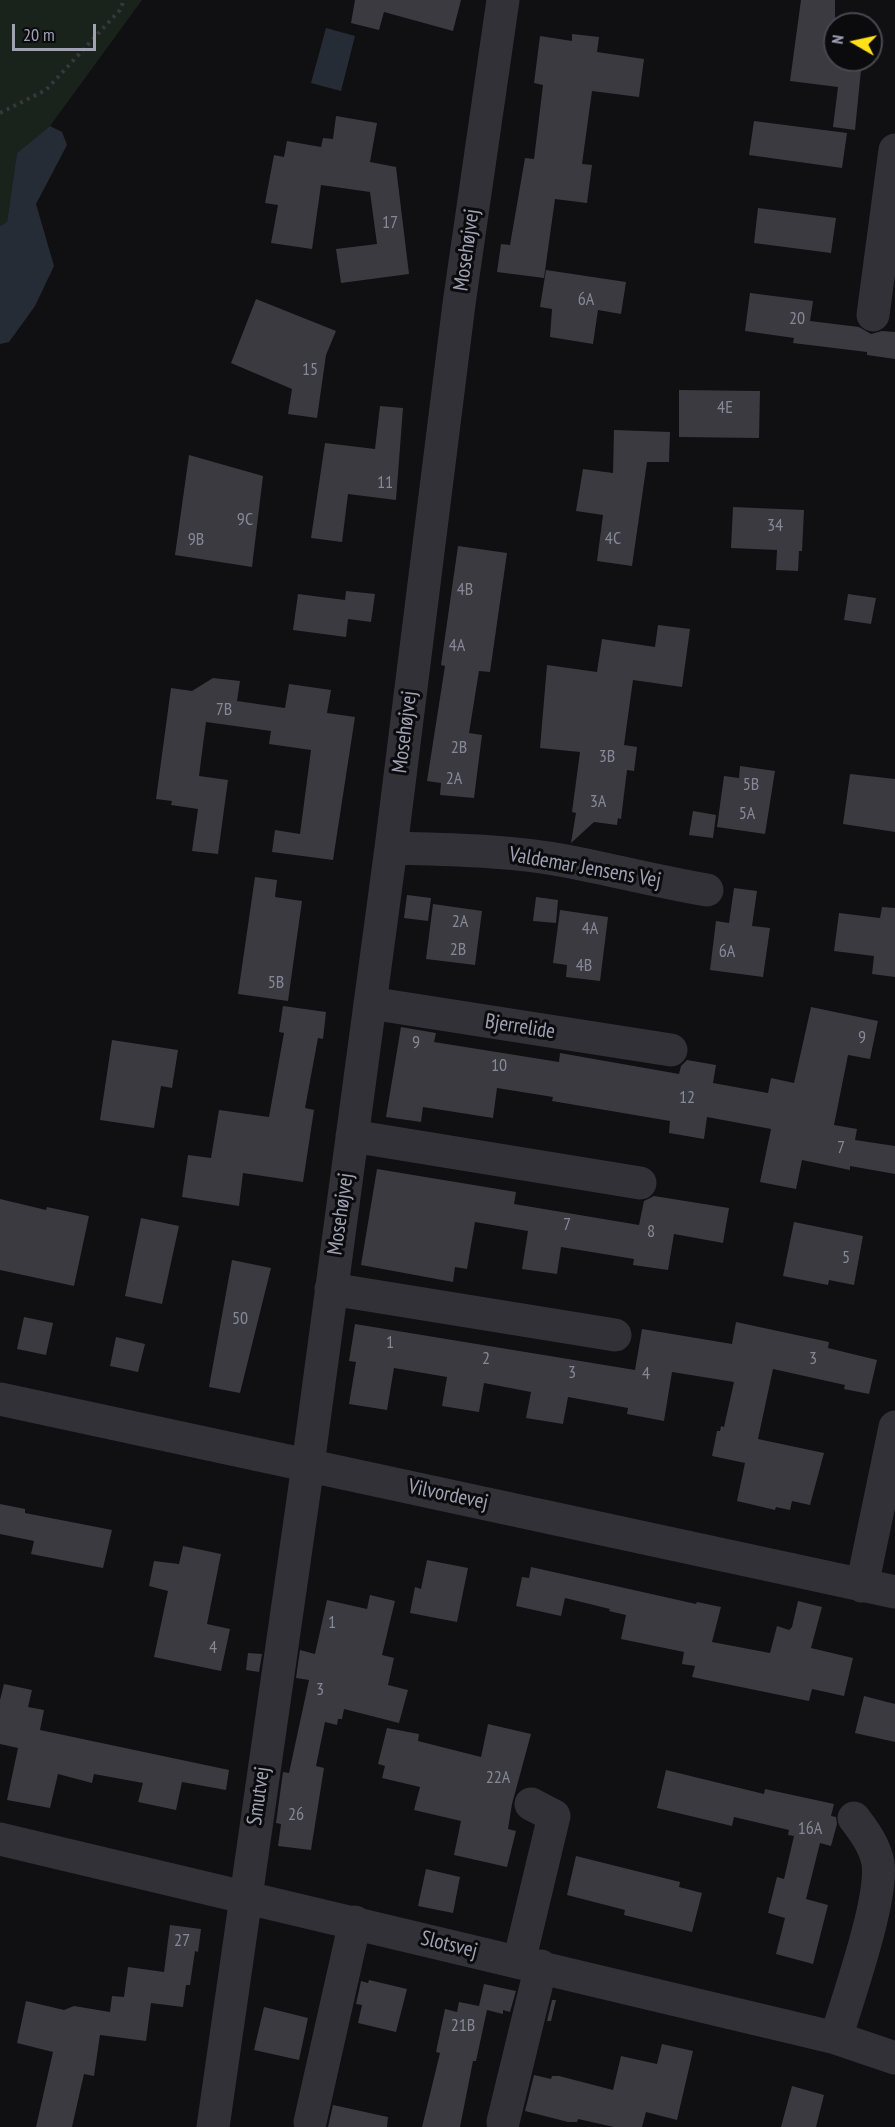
<!DOCTYPE html>
<html>
<head>
<meta charset="utf-8">
<style>
  body { margin:0 }
  #map { position:relative; width:895px; height:2127px; overflow:hidden; background:#101012; font-family:"PT Sans Narrow",sans-serif }
  canvas { display:block }
  .north { position:absolute; left:823px; top:12px; width:60px; height:60px; box-sizing:border-box; background:#0b0b0d; border:2px solid #474750; border-radius:50%; rotate:279deg; font-size:16px; font-weight:700; line-height:24px; text-align:center; color:#a0a2b4 }
  .north::after { content:''; display:block; margin:auto; width:21px; height:27px; background:#ffe01b; clip-path:polygon(50% 0,100% 100%,50% 72%,0 100%) }
  .scale { position:absolute; left:12px; top:24px; width:84px; height:27px; box-sizing:border-box; border:3px solid #a0a2b4; border-top:0; padding-left:8px; font-size:18px; line-height:21px; white-space:nowrap; color:#a0a2b4; -webkit-text-stroke:4px #0b0b0d; paint-order:stroke }
</style>
</head>
<body>
<div id="map">
<canvas width="895" height="2127"></canvas>
<div class="north">N</div>
<div class="scale">20 m</div>
</div>
<script>
const g = document.querySelector('canvas').getContext('2d');
g.lineJoin = 'round';
function paint(path, color) {
  g.fillStyle = color;
  g.fill(path, 'evenodd');
}
function strokePath(path, color, width, dash) {
  g.strokeStyle = color;
  g.lineWidth = width;
  g.lineCap = dash ? 'butt' : 'round';
  g.setLineDash(dash || []);
  g.stroke(path);
}
function label(font, color, halo, rows, align = 'center') {
  g.font = font + ' "PT Sans Narrow",sans-serif';
  g.lineWidth = 6;
  g.setLineDash([]);
  g.textBaseline = 'middle';
  g.strokeStyle = halo;
  g.fillStyle = color;
  for (const [text, x, y, turn = 0] of rows) {
    g.save();
    g.translate(x, y);
    g.rotate((+turn || 0) * Math.PI / 180);
    g.textAlign = isNaN(turn) ? turn : align;
    if (halo) g.strokeText(text, 0, 0);
    g.fillText(text, 0, 0);
    g.restore();
  }
}
paint(new Path2D(`
  M0 0H142L50 126 17 153 7 222 0 226Z`), '#1a221c');
paint(new Path2D(`
  M326 28 355 36 341 91 311 83Z
  M50 126 62 132 67 145 36 204 54 266 35 306 9 342 0 344V226L7 222 17 153Z`), '#262c36');
paint(new Path2D(`
  M355 0H461L453 31 384 12 379 30 351 23Z
  M801 0H835V60H862L855 130 833 127 838 87 790 81Z
  M572 34 599 37 597 52 644 59 639 97 592 91 582 164 592 165 587 203 555 199 544 278 497 272 501 244 510 245 525 158 534 159 543 85 534 83 540 36 572 41Z
  M336 116 377 123 370 162 396 167 409 274 341 283 336 249 377 244 370 192 321 185 312 249 271 243 278 205 265 203 274 155 284 157 287 141 321 147 323 138 333 139Z
  M754 121 847 133 842 168 749 155Z
  M758 208 836 218 831 253 754 243Z
  M546 270 626 282 621 314 598 310 593 344 550 337 552 309 540 307Z
  M750 293 813 301 810 321 859 327 871 334 882 331 895 332V359L867 355V352L793 343 794 338 745 331Z
  M256 299 336 331 326 355 317 418 288 414 292 389 231 363Z
  M679 390 760 391 759 438 679 437Z
  M380 406 403 408 396 500 348 494 342 542 311 538 325 443 375 449Z
  M614 430 670 432 669 462H647L632 566 597 561 603 515 576 511 583 469 613 473Z
  M189 455 263 476 252 567 175 555Z
  M733 507 804 510 802 551H799L798 571 776 570 777 550 731 548Z
  M458 546 507 553 490 672 479 671 469 733 482 735 474 798 440 795 441 783 427 781 445 666 441 665Z
  M346 591 375 594 371 622 348 619 346 637 293 630 298 594 345 600Z
  M848 594 876 598 871 624 844 620Z
  M658 625 690 629 682 687 633 680 624 745 637 747 634 771 627 770 621 819 618 818 617 825 594 822 571 843 576 813 572 812 580 752 540 748 547 665 597 672 602 639 655 647Z
  M213 678 240 681 237 701 285 708 289 684 331 690 327 713 355 717 333 860 272 852 275 830 300 834 311 750 269 744 271 731 206 722 199 776 228 780 218 854 192 851 198 809 171 805 172 801 156 799 171 688 192 691Z
  M740 766 775 771 765 834 717 827 724 776 739 778Z
  M850 774 895 779V832L843 824Z
  M693 811 716 815 713 838 689 835Z
  M255 877 277 880 275 897 302 901 288 1001 238 994Z
  M734 888 757 891 752 926 770 928 763 977 710 970 716 921 729 923Z
  M407 895 431 898 428 921 404 918Z
  M536 897 558 900 556 923 533 921Z
  M433 904 482 911 475 965 426 959Z
  M882 907 895 908V977L872 974 874 956 834 951 839 913 880 918Z
  M560 910 608 917 600 981 566 977 567 965 553 963Z
  M283 1006 326 1012 323 1039 318 1038 305 1108 314 1110 303 1182 243 1173 239 1206 182 1197 188 1155 211 1158 219 1110 269 1117 284 1033 279 1032Z
  M811 1007 878 1021 870 1059 848 1055 834 1125 857 1129 855 1140 895 1146V1174L850 1166V1170L802 1160 796 1189 760 1182 771 1129 707 1117 704 1139 669 1133 670 1121 552 1101 553 1097 497 1088 493 1118 423 1107 421 1122 386 1117 401 1027 436 1033 434 1042 559 1062 560 1053 679 1074 681 1066 687 1060 716 1065 713 1083 768 1093 771 1078 794 1083Z
  M112 1040 178 1050 172 1088 161 1086 154 1128 100 1120Z
  M377 1169 516 1192 514 1204 639 1225 644 1201 654 1196 729 1208 723 1243 674 1234 668 1270 633 1265 634 1259 561 1247 557 1274 522 1269 528 1231 475 1222 467 1269 455 1267 453 1282 361 1265Z
  M0 1199 46 1210 47 1207 89 1216 74 1286 0 1270Z
  M141 1218 179 1226 162 1304 125 1296Z
  M794 1222 863 1236 854 1285 829 1280 828 1285 783 1276Z
  M232 1260 271 1268 240 1393 209 1387Z
  M24 1317 53 1323 46 1355 17 1349Z
  M736 1322 829 1342 828 1348 877 1360 869 1394 844 1389 845 1385 773 1369 758 1439 824 1453 810 1505 792 1501 790 1510 776 1507 775 1510 737 1501 745 1463 712 1456 717 1431H720L721 1426 724 1427 734 1382 672 1372 664 1421 627 1414 628 1408 568 1397 563 1424 526 1418 531 1392 484 1383 479 1412 442 1406 447 1377 394 1368 387 1410 349 1404 356 1362 349 1361 355 1324 635 1370 642 1329 732 1344Z
  M116 1337 145 1344 138 1372 110 1366Z
  M0 1504 25 1509V1513L112 1530 103 1568 31 1554 34 1541 0 1534Z
  M183 1546 221 1554 207 1624 230 1629 221 1671 154 1657 168 1591 149 1586 154 1561 179 1564Z
  M427 1560 468 1568 457 1622 410 1613 415 1587 421 1589Z
  M531 1567 696 1604 697 1602 721 1607 712 1642 770 1653 777 1626 789 1630 792 1627 798 1601 822 1607 811 1648 853 1658 844 1696 812 1689 809 1701 692 1677 695 1666 682 1664 684 1652 621 1639 626 1615 609 1611 610 1609 565 1598 561 1616 516 1606 522 1577 529 1578Z
  M370 1595 395 1601 382 1655 394 1658 388 1685 408 1690 399 1723 344 1709 342 1719H338L337 1725 325 1722 316 1766 324 1768 311 1850 278 1846 281 1824 276 1823 283 1772 289 1773 309 1680 296 1678 300 1650 315 1654 327 1600 367 1609Z
  M248 1653 262 1654 259 1672 246 1670Z
  M4 1684 32 1690 28 1707 44 1710 40 1730 229 1770 226 1790 182 1782 176 1810 138 1802 143 1783 94 1774 92 1783 58 1774 50 1808 7 1800 18 1748 0 1744V1700Z
  M864 1696 895 1704V1742L855 1733Z
  M488 1724 531 1734 512 1804 508 1829 516 1831 507 1867 454 1855 461 1821 414 1810 420 1787 382 1778 385 1766 378 1764 387 1728 419 1734 418 1741 481 1757Z
  M666 1770 764 1794 765 1789 834 1804 831 1816 836 1817 837 1824 831 1846 820 1843 806 1899 828 1905 813 1964 776 1954 785 1918 768 1913 777 1877 784 1879 794 1836 788 1835 789 1830 734 1817 732 1826 657 1808Z
  M576 1856 680 1882 679 1887 702 1893 692 1932 624 1915 625 1910 567 1895Z
  M426 1869 460 1877 453 1913 418 1906Z
  M170 1925 201 1929 198 1952 195 1951 190 1985H186L183 2007 151 2003 146 2041 100 2035 94 2076 84 2074 72 2127H36L53 2052 17 2043 26 2001 64 2010 74 2006 110 2012 112 1996 124 1997 128 1967 164 1972Z
  M369 1980 407 1989 396 2032 358 2023 362 2005 356 2004 361 1981 368 1983Z
  M484 1984 516 1991 510 2012 503 2010V2014L487 2010 476 2061H473L460 2127H422L440 2053 436 2052 445 2009 457 2012 459 2002 479 2006Z
  M552 2000H556L551 2021H547Z
  M264 2007 308 2018 299 2060 254 2050Z
  M662 2044 693 2051 677 2120 646 2112 642 2127H614L578 2119 577 2122H568L525 2111 534 2075 551 2079 552 2076H559L613 2090 621 2056 657 2064Z
  M792 2086 824 2095 816 2127H781Z
  M333 2105 388 2117 387 2127H328Z`), '#3a3a40');
strokePath(new Path2D(`
  M0 113 46 90 120 10 124 0`), '#37373e', 4, [3, 4.5]);
strokePath(new Path2D(`
  M873 315 895 150
  M391 848C449 850 509 850 566 861 613 870 659 882 707 890
  M370 1003 671 1050
  M352 1136 640 1183
  M331 1289 615 1335
  M0 1399 895 1592
  M862 1586 895 1427
  M0 1839 836 2038 895 2058
  M519 1962 554 1816 531 1804
  M836 2038C848 1998 883 1900 878 1863 875 1846 864 1831 854 1818
  M310 2122 355 1922
  M503 2122 541 1966
  M213 2127 308 1465 391 848 459 304 503 0`), '#313137', 33);
label('18px', '#868897', null, [
  ["17",390,223],
  ["6A",586,300],
  ["20",797,319],
  ["15",310,370],
  ["4E",725,408],
  ["11",385,483],
  ["9C",245,520],
  ["34",775,526],
  ["4C",613,539],
  ["9B",196,540],
  ["4B",465,590],
  ["4A",457,646],
  ["7B",224,710],
  ["2B",459,748],
  ["3B",607,757],
  ["2A",454,779],
  ["5B",751,785],
  ["3A",598,802],
  ["5A",747,814],
  ["2A",460,922],
  ["4A",590,929],
  ["2B",458,950],
  ["6A",727,952],
  ["4B",584,966],
  ["5B",276,983],
  ["9",862,1038],
  ["9",416,1043],
  ["10",499,1066],
  ["12",687,1098],
  ["7",841,1148],
  ["7",567,1225],
  ["8",651,1232],
  ["5",846,1258],
  ["50",240,1319],
  ["1",390,1343],
  ["2",486,1359],
  ["3",813,1359],
  ["3",572,1373],
  ["4",646,1374],
  ["1",332,1623],
  ["4",213,1648],
  ["3",320,1690],
  ["22A",498,1778],
  ["26",296,1815],
  ["16A",810,1829],
  ["27",182,1941],
  ["21B",463,2026]
]);
label('21px', '#a0a2b4', '#0b0b0d', [
  ["Mosehøjvej",467,250,-82],
  ["Mosehøjvej",405,732,-83],
  ["Valdemar Jensens Vej",585,868,10],
  ["Bjerrelide",520,1027,9],
  ["Mosehøjvej",341,1214,-82],
  ["Vilvordevej",448,1495,12],
  ["Smutvej",259,1796,-82],
  ["Slotsvej",449,1945,14]
]);
</script>
</body>
</html>
